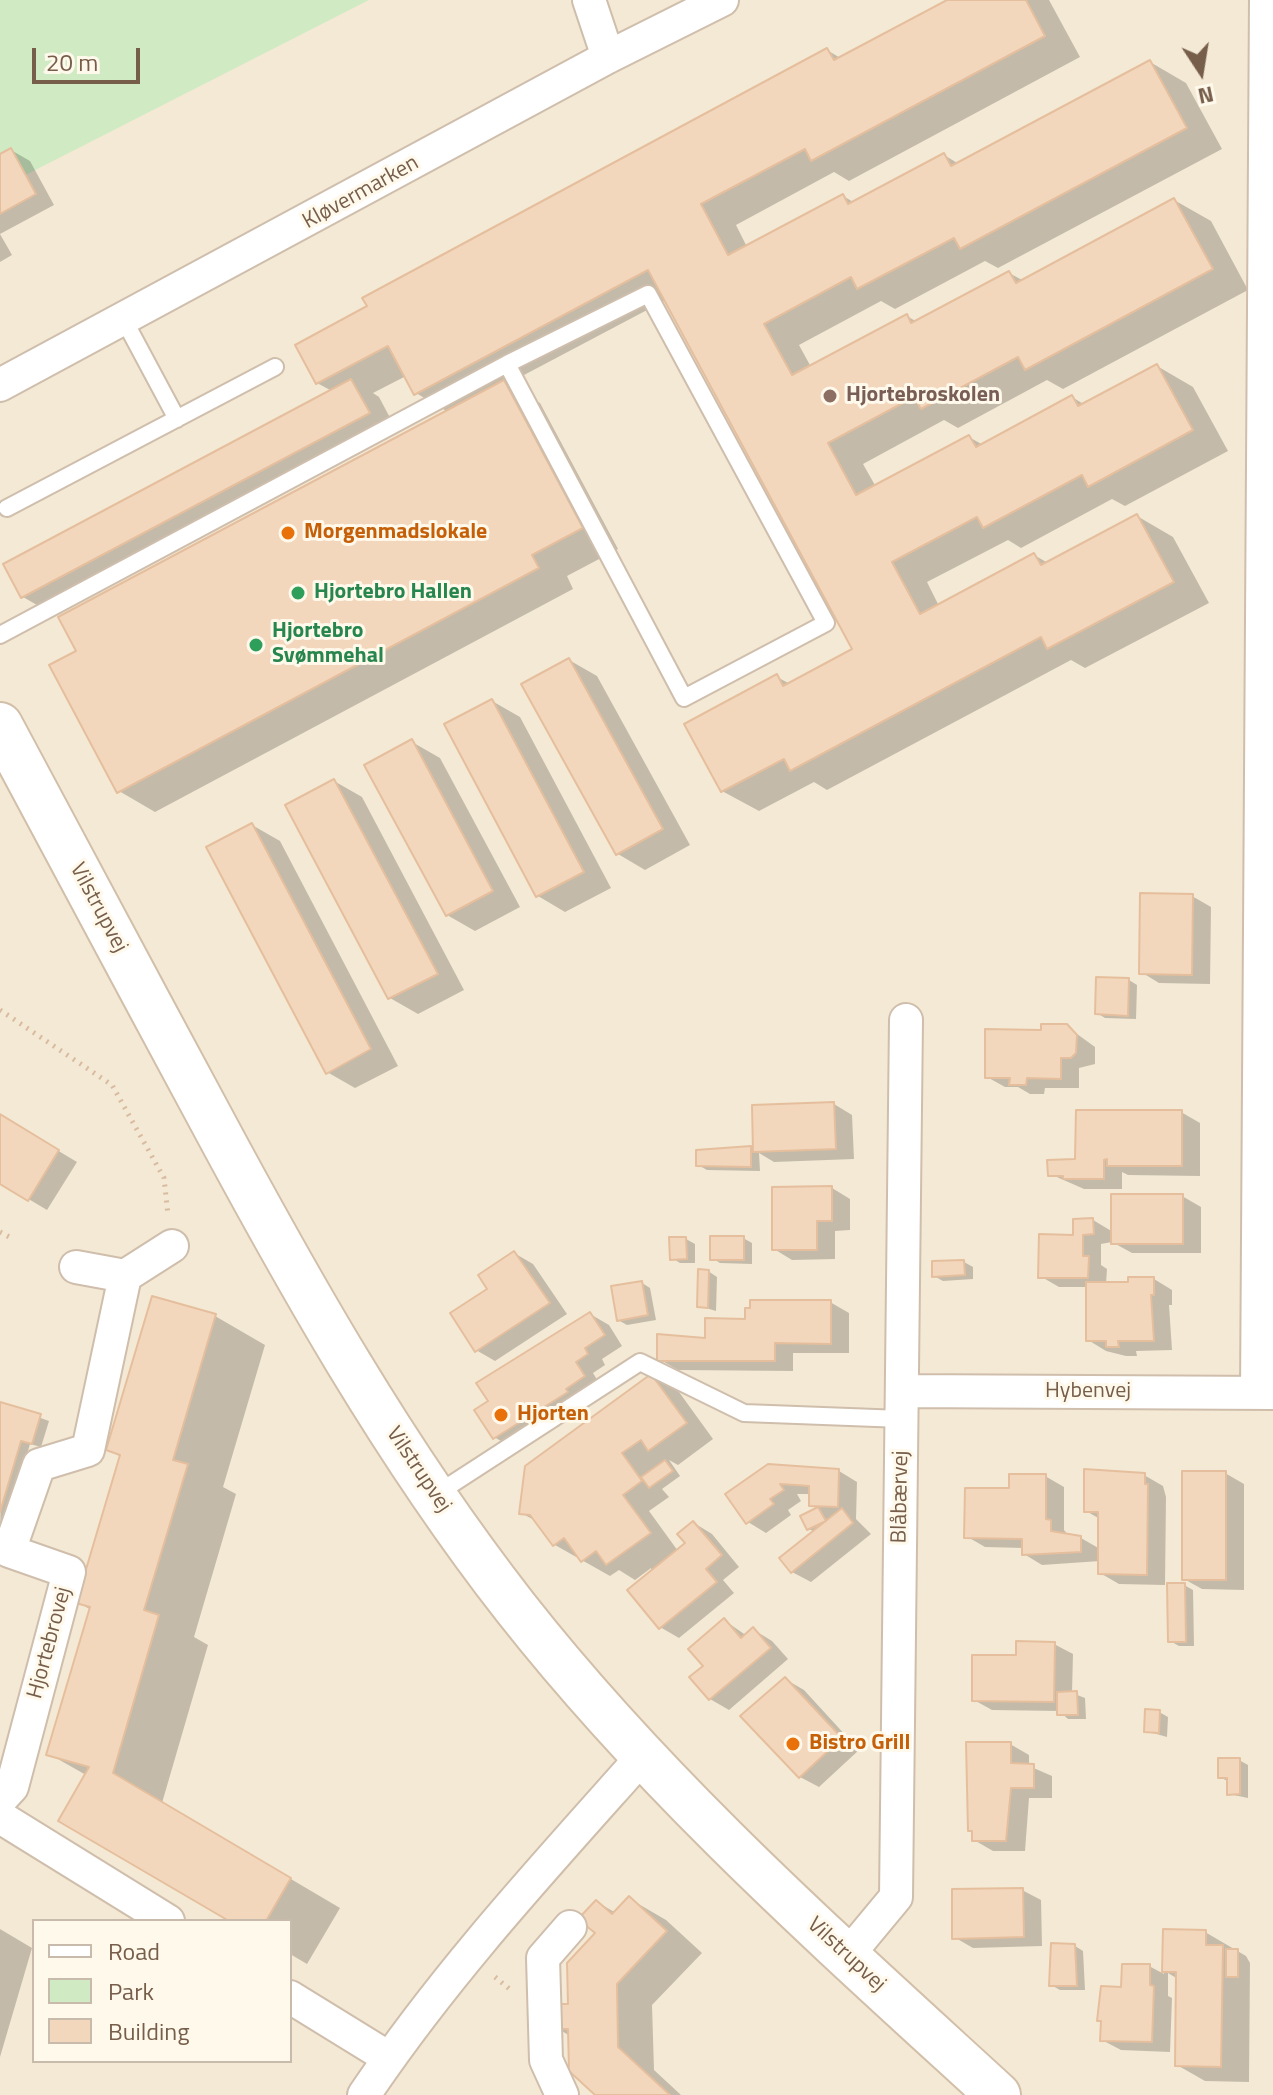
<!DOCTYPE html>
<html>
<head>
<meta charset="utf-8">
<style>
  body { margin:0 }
  #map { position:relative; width:1273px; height:2095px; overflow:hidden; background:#fdf6e6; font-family:"Titillium Web",sans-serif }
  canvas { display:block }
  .legend { position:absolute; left:32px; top:1919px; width:260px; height:144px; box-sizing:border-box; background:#fff9ec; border:2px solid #c8bbab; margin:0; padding:10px 14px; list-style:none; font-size:24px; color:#765e4a }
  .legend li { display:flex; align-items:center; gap:16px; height:40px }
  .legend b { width:40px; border:2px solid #c8bbab }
  .north { position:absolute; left:1161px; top:32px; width:80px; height:80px; -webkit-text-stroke:6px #fff9ec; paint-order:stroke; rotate:168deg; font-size:22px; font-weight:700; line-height:32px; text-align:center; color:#765e4a }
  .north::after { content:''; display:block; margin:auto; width:28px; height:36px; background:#765e4a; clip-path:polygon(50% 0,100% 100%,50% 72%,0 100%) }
  .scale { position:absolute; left:32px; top:48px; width:108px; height:36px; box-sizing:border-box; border:4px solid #765e4a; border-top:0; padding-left:10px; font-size:24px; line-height:28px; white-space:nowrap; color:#765e4a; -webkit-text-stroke:6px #fff9ec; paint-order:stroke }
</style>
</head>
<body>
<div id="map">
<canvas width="1273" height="2095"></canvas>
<ul class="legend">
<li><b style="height:10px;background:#fff"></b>Road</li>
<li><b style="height:22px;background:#d0ebc4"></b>Park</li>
<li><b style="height:22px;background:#f3d7bd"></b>Building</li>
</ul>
<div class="north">N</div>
<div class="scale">20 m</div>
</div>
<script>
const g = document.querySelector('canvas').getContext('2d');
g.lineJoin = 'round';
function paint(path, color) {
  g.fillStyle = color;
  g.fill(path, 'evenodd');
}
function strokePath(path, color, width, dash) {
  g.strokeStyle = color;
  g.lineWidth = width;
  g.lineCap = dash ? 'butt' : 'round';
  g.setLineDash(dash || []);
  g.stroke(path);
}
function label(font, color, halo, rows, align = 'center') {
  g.font = font + ' "Titillium Web",sans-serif';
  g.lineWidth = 6;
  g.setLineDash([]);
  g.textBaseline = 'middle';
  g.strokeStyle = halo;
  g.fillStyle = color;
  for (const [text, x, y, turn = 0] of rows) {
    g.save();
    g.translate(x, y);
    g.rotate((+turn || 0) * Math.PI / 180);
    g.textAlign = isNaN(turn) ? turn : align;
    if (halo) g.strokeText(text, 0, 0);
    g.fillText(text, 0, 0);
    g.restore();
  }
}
paint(new Path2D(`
  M0 0H1273V2095H0ZM34 1921H290V2061H34Z`), '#f4e9d4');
paint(new Path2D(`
  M0 0H369L0 188Z`), '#d0ebc4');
paint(new Path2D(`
  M951 0H1049L1080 57 849 181 834 172 736 225 747 247 843 196 855 203 944 155 959 164 1150 62 1186 83 1222 149 998 268 985 261 895 309 881 301 799 345 811 367 907 316 917 322 1009 273 1024 281 1174 200 1211 221 1248 290 1063 389 1047 380 958 428 944 420 863 464 876 487 969 437 983 445 1072 397 1085 405 1157 366 1193 387 1228 451 1125 506 1112 499 1021 548 1008 540 927 582 939 606 1034 555 1048 563 1137 516 1173 537 1209 603 1085 668 1071 660 827 790 814 782 759 811 722 791 777 677 790 684 854 650 666 300 507 384 540 403 618 549 567 576 573 589 155 812 119 791 78 652 448 412 416 393 406 376 373 393 379 397 396 429 51 613 23 597 332 391 317 383 827 50 842 59Z
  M11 150 30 161 54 205 0 234 12 255 0 262V157Z
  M569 660 597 676 690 845 645 870 618 854Z
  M492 701 520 717 611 888 565 912 538 896Z
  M412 742 440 758 520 907 475 931 447 915Z
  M334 781 362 797 464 990 418 1014 390 998Z
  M252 825 280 841 398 1066 355 1088 327 1072Z
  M1192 896 1211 907 1210 984 1159 983 1141 972Z
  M1129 980 1137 985 1136 1019 1105 1018 1097 1013Z
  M1066 1026 1095 1047V1064L1079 1068V1088H1045L1044 1094H1030L1018 1087H1005L987 1077 1043 1032Z
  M834 1104 852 1115 854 1159 774 1162 759 1153 760 1171 707 1170 698 1165 750 1148 755 1151Z
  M1181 1112 1200 1123V1176L1128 1175 1122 1172V1189H1084L1050 1174Z
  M0 1116 77 1162 47 1210 0 1182Z
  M832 1188 850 1199V1230L835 1231V1259L792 1260 774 1249Z
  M1182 1196 1201 1207V1253H1132L1112 1242 1101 1244V1265L1107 1269 1106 1284 1154 1279 1172 1290V1305H1169L1172 1350 1136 1351 1137 1356H1126L1106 1351 1088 1340V1287H1059L1040 1276 1093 1220 1113 1232Z
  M743 1238 752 1243V1264L720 1263 712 1258Z
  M686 1239 695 1244V1263H680L672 1258Z
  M514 1253 533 1264 567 1314 495 1361 476 1350 490 1290Z
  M964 1262 973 1267V1279L943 1281 934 1276Z
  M708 1271 717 1277 716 1311 699 1306Z
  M642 1283 650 1288 656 1320 627 1325 618 1320Z
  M153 1298 215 1316 265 1345 223 1487 236 1494 194 1637 208 1645 162 1803 340 1908 307 1964 290 1954V1921H233L86 1775 49 1754 91 1610 78 1602 121 1457 108 1449Z
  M830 1302 849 1313V1353H793V1371L678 1370 659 1359 747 1321Z
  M590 1314 609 1325 622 1346 602 1359 605 1365 593 1373 602 1388 513 1448 494 1437Z
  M651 1376 679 1392 713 1439 678 1465 669 1460 680 1476 662 1489 669 1497 649 1511 678 1551 688 1543 694 1523 712 1534 739 1567 723 1580 734 1593 679 1638 660 1627 651 1568 635 1580 619 1570 610 1576 555 1545 538 1522 521 1513Z
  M2 1404 49 1421 41 1447 30 1444 0 1545Z
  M839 1471 857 1482 856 1519 871 1534 811 1582 792 1572 815 1532 809 1529 818 1509 811 1505V1494H797L801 1501 788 1510 791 1515 766 1533 748 1522 728 1495Z
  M1225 1473 1244 1484V1590L1202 1589 1184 1579Z
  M1144 1475 1163 1486 1166 1497 1165 1585 1119 1584 1100 1573V1561L1042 1565 1024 1554V1548L985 1547 966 1536 1011 1490 1045 1476 1064 1487V1530L1069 1536 1081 1538 1100 1549V1519L1086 1511Z
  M1184 1585 1193 1590 1194 1646H1179L1170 1641Z
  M724 1620 747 1636 754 1630 772 1641 788 1659 729 1710 710 1699 692 1677 705 1666Z
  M1054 1644 1073 1654 1072 1693 1085 1698 1086 1719H1068L1059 1711 992 1710 974 1700 1018 1657Z
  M785 1679 804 1690 859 1750 819 1787 800 1777Z
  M1159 1712 1168 1717 1167 1737 1146 1731Z
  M968 1744H1010L1029 1755V1766L1052 1776V1798H1029L1025 1851H993L974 1840 967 1814Z
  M1239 1760 1248 1765V1798L1229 1794V1782L1220 1777Z
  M1022 1890 1041 1900 1042 1946 973 1948 954 1937Z
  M630 1899 666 1920 702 1953 652 2005 654 2070 681 2095H598L570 2036 557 2028 598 1933 597 1902 616 1913Z
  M0 1929 32 1948 0 2057Z
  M1164 1931 1205 1932 1246 1956 1250 1963 1249 2082 1205 2081 1177 2065 1178 1979 1168 1973V1996L1172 1998 1170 2052 1121 2050 1102 2040 1103 2022 1098 2020 1123 1989 1149 1966 1164 1974Z
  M1075 1946 1083 1951 1085 1990H1060L1051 1985Z`), '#0003');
const building = new Path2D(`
  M947 0H1026L1045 36 811 161 805 149 701 204 728 255 843 194 848 204 944 153 951 166 1150 60 1187 128 960 249 954 238 857 289 851 277 764 324 792 375 907 314 911 323 1009 271 1016 283 1174 198 1213 269 1025 370 1018 357 921 409 914 397 828 443 856 495 969 435 976 447 1072 395 1078 406 1157 364 1193 430 1088 487 1082 475 983 528 977 517 892 562 920 614 1034 553 1041 565 1137 514 1174 582 1047 649 1041 637 790 771 784 759 721 792 684 724 777 674 783 686 852 649 648 270 414 395 388 346 316 384 295 345 367 306 362 298 827 48 834 60Z
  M11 148 36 194 0 214V154Z
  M351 379 370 413 21 598 3 564Z
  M504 380 583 528 532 555 539 568 117 793 49 665 76 651 58 617Z
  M569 658 663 829 616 855 521 684Z
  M492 699 584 872 536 897 444 724Z
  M412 739 493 891 446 916 364 765Z
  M334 779 438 974 388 999 285 805Z
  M252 823 371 1049 326 1074 206 847Z
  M1140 893 1193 894 1192 975 1139 974Z
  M1096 977 1129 978 1128 1016 1095 1014Z
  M1041 1024H1067L1077 1035 1076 1053 1071 1058H1061V1079L1027 1078 1026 1085H1009L1010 1078H985V1029L1041 1030Z
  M834 1102 836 1149 753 1152 752 1105Z
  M1076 1110H1182V1166H1107V1159L1104 1160V1179H1063V1176H1048L1047 1160 1075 1159Z
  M0 1114 59 1150 28 1201 0 1184Z
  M751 1146V1167L696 1166V1150Z
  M832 1186V1221H817V1250H772V1187Z
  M1111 1194H1183V1244H1111Z
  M1093 1218 1094 1234 1083 1235V1256H1089L1088 1278H1038L1039 1234 1073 1235V1219Z
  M710 1236H744V1260H710Z
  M669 1237H686L687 1259 670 1260Z
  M514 1251 550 1303 475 1352 450 1313 487 1289 478 1275Z
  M964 1260 965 1275 932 1277V1261Z
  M698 1269 709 1270 708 1308 697 1307Z
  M1128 1277H1154V1295H1151L1154 1341H1118L1119 1347H1106V1341H1086V1282H1128Z
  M642 1281 648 1315 617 1321 611 1286Z
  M152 1296 216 1314 173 1460 188 1464 144 1610 159 1615 113 1773 291 1878 266 1921H229L58 1821 89 1767 46 1755 90 1607 76 1603 120 1455 106 1450Z
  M750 1300H831V1344L775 1343V1361H657V1334L705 1338V1318L745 1319V1308H750Z
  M590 1312 605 1335 585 1348 588 1354 576 1362 585 1376 566 1389 568 1392 493 1439 474 1410 488 1401 476 1383Z
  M651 1374 687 1423 648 1451 641 1440 622 1453 642 1481 623 1495 651 1533 606 1565 596 1551 581 1562 564 1538 553 1546 530 1515 519 1514 525 1466Z
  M0 1402 41 1414 32 1444 21 1441 0 1512Z
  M665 1460 673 1471 649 1488 641 1477Z
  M768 1464 839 1469 838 1507 809 1506V1486L780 1484 784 1490 770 1499 774 1504 746 1524 725 1494Z
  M1084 1469 1145 1473V1484H1148L1147 1575 1098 1574V1512H1084Z
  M1182 1471H1226V1580H1182Z
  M1009 1474H1046V1519L1051 1520V1531L1081 1536V1552L1022 1555V1539L964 1538 965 1488H1009Z
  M818 1507 826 1521 807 1530 800 1516Z
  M842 1508 853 1523 791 1573 779 1558Z
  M693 1521 722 1555 706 1569 717 1582 659 1629 627 1590 685 1543 677 1534Z
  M1167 1583H1185L1186 1642H1168Z
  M724 1618 741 1638 753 1627 771 1648 709 1700 689 1677 703 1666 688 1649Z
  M1016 1641 1055 1642 1054 1702 972 1701V1655H1016Z
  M785 1677 842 1738 799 1778 740 1716Z
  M1077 1691 1078 1715H1057V1692Z
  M1145 1709 1160 1710 1159 1733 1144 1732Z
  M966 1742H1011V1763L1034 1764V1788H1011L1006 1841H972V1831H968Z
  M1218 1758H1240V1794L1227 1795V1778H1218Z
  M1023 1888 1024 1937 952 1939V1889Z
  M629 1896 667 1931 617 1984 618 2047 670 2095H595L569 2071 568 2029H555V2004H568L567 1963 595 1933 578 1919 596 1900 612 1914Z
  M1163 1929 1206 1930V1945H1223L1221 2067 1175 2066 1176 1972H1162Z
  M1051 1943 1075 1944 1077 1986H1049Z
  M1226 1949H1238V1977H1226Z
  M1122 1964H1150V1985L1154 1986 1152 2042 1100 2041 1101 2021H1097L1101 1986 1121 1987Z`);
paint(building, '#f3d7bd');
strokePath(building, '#e5bf9d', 2);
const lane = new Path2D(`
  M123 318 177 419
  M7 508 275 367
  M0 635 507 364 648 294 826 623 684 698 507 364
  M435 1495 640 1362 744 1413 902 1419`);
const street = new Path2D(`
  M589 0 608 57
  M0 385 608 57 722 0
  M76 1267 125 1276
  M903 1391 1273 1393
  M1257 1393 1266 0
  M0 1800 12 1787 69 1572 9 1551 39 1465 88 1450 125 1276 172 1246
  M0 1817 168 1921
  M847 1956 896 1897 906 1020
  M290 1997 389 2058
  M364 2095C445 1974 546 1865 643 1756
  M562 2095 546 2060 543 1958 570 1927`);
const secondary = new Path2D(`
  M0 725C68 852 135 978 203 1104 296 1278 393 1451 515 1607 657 1788 829 1940 998 2095`);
strokePath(lane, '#cfbeac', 20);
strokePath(street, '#cfbeac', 36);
strokePath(secondary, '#d2bfa9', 48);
strokePath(new Path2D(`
  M0 1010 112 1085 164 1178 168 1215
  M0 1232 13 1239
  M495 1977 512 1991`), '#d8bba0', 5, [2, 6]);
strokePath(lane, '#fff', 16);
strokePath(street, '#fff', 32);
strokePath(secondary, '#fff', 44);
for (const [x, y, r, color] of [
  [830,396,8,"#8d6e63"],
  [288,533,8,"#e8710a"],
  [298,593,8,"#2e9e5b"],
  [256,645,8,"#2e9e5b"],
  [501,1415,8,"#e8710a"],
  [793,1744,8,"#e8710a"]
]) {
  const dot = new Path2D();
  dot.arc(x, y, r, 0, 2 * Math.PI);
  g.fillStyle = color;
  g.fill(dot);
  strokePath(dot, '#fff9ec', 3);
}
label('22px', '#765e4a', '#fff9ec', [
  ["Kløvermarken",361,193,-29],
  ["Vilstrupvej",98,908,62],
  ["Hybenvej",1088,1392],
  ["Vilstrupvej",418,1470,56],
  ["Blåbærvej",901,1497,-89],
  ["Hjortebrovej",50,1643,-75],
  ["Vilstrupvej",846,1955,43]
]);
label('bold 22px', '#785e54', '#fff9ec', [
  ["Hjortebroskolen",846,396]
], 'left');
label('bold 22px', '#c56008', '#fff9ec', [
  ["Morgenmadslokale",304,533],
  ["Hjorten",517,1415],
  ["Bistro Grill",809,1744]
], 'left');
label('bold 22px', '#27864d', '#fff9ec', [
  ["Hjortebro Hallen",314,593],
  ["Hjortebro",272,632],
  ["Svømmehal",272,657]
], 'left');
</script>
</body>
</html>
